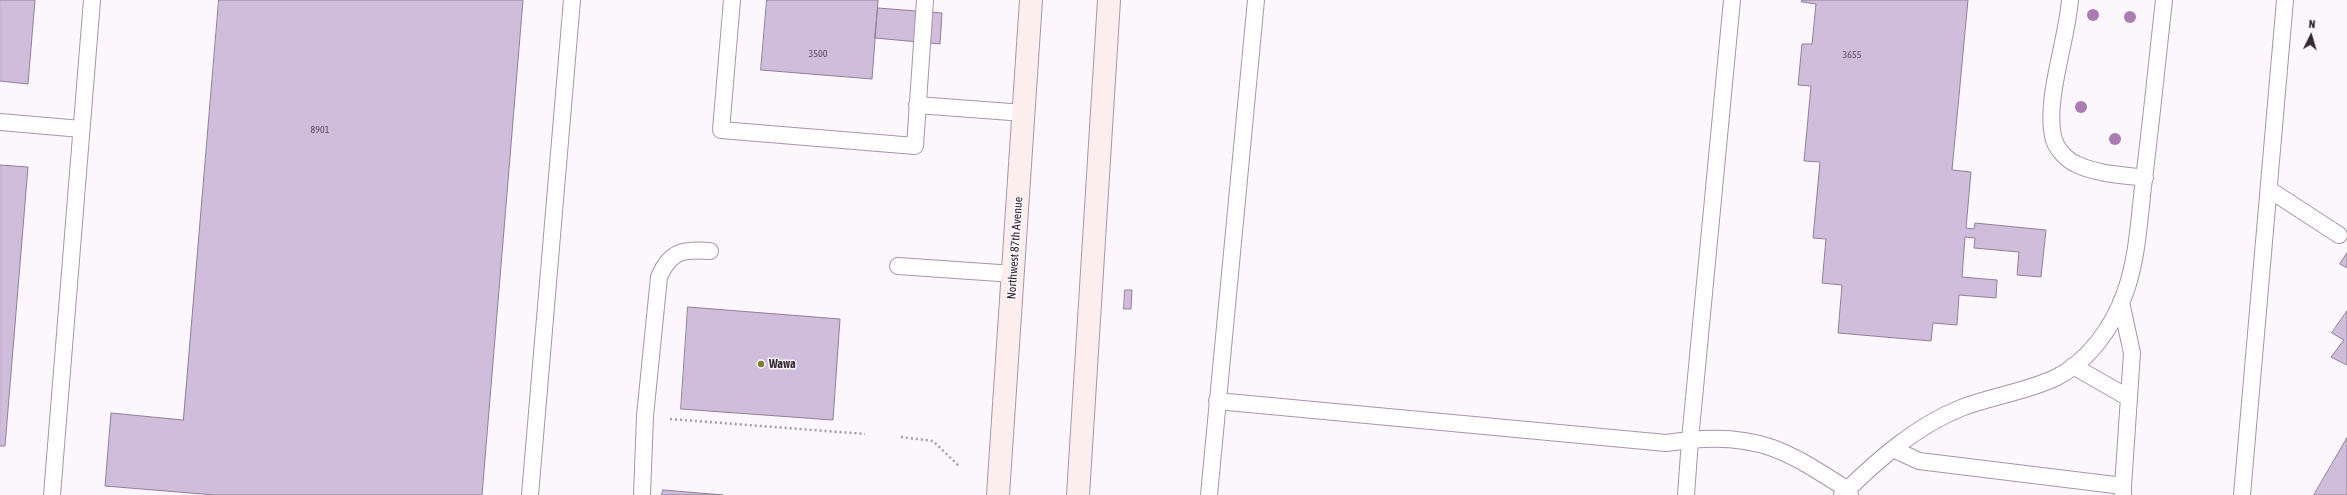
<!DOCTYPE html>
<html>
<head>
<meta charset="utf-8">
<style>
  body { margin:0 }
  #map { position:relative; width:2347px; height:495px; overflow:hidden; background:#fcf7fc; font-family:"Asap Condensed",sans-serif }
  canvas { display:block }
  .north { position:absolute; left:2291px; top:16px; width:40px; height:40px; -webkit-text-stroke:3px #fcf7fc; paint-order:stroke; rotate:5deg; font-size:11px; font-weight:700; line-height:16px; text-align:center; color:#312832 }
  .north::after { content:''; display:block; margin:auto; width:14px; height:18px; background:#312832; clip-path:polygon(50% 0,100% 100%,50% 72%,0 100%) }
</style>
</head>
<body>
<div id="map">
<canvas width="2347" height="495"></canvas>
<div class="north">N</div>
</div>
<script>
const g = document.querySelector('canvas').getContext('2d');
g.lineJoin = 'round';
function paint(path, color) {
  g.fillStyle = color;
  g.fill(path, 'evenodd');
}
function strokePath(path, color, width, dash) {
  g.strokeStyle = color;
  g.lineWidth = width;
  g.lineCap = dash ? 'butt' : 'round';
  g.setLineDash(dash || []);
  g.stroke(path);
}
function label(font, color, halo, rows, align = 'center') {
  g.font = font + ' "Asap Condensed",sans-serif';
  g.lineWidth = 3;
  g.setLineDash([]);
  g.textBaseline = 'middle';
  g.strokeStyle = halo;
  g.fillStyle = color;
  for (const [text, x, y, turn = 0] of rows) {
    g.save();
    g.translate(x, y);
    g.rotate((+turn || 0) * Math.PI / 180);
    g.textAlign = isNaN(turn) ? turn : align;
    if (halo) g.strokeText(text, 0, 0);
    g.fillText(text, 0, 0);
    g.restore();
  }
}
const building = new Path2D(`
  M0 0H35L28 84 0 81Z
  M219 0H523L482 495H215L105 486 111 413 183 420Z
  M767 0H878L872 79 761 70Z
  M1802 0H1968L1952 170 1971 172 1966 228 1974 229 1975 223 2046 230 2041 277 2017 275 2019 252 1974 248 1975 238 1965 237 1962 277 1997 280 1996 298 1959 295 1957 325 1933 323 1931 341 1838 333 1842 285 1822 283 1826 239 1813 238 1820 162 1804 161 1811 86 1798 85 1802 44H1812L1816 4 1802 2Z
  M878 8 942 13 940 44 875 38Z
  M0 165 28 167 5 446H0Z
  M2347 253V268L2340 264Z
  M1125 290H1132L1131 309H1124Z
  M688 307 840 319 833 420 681 409Z
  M2347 311V365L2331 357 2344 340 2332 333Z
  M2347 438V495H2314Z
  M663 490 723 495H662Z`);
paint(building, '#cfbddb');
strokePath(building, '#907e9a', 1);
const lane = new Path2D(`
  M732 0 721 130 915 146 925 0
  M1732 0 1690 440C1761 433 1790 453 1848 490L1850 495
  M2070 0C2067 40 2045 99 2053 136 2055 147 2065 159 2076 164 2096 174 2123 175 2145 178
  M917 105 1024 113
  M0 122 81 129
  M2270 190 2339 235
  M898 266 1014 274
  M2121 302 2132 353 2123 486
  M2073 366 2129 398
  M1217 401 1666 443 1690 440 1686 495
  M1893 449 1919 461 2123 486V495
  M52 495 92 0
  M530 495 572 0
  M642 495 645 416 659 277C670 251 683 249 710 251
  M1209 495 1256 0
  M1842 495C1876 461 1916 426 1961 408 1992 396 2025 392 2055 378 2088 362 2113 327 2125 293 2137 260 2139 222 2143 187 2151 124 2157 62 2164 0
  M2242 495 2285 0`);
const secondary = new Path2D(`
  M998 495 1031 0
  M1078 495 1109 0`);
strokePath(lane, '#aa93ad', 18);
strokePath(secondary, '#aa93ad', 24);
strokePath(new Path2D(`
  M670 419 865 434
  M901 437 933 441 960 467`), '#a39ca4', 2.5, [2, 3]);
strokePath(lane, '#fff', 16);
strokePath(secondary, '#fdeeee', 22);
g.fillStyle = '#aa7cb1';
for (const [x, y] of [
  [2093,15],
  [2130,17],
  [2081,107],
  [2115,139]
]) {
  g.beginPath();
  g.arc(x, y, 6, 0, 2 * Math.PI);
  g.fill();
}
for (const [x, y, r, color] of [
  [761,364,4,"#7e7f28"]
]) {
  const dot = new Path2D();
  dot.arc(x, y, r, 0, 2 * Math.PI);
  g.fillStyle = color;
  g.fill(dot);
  strokePath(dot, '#fcf7fc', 1.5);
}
label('10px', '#584d5c', null, [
  ["3500",818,54],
  ["3655",1852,55],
  ["8901",320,130]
]);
label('12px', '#312832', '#fcf7fc', [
  ["Northwest 87th Avenue",1015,248,-86]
]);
label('bold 12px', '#312832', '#fcf7fc', [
  ["Wawa",769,364]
], 'left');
</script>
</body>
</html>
